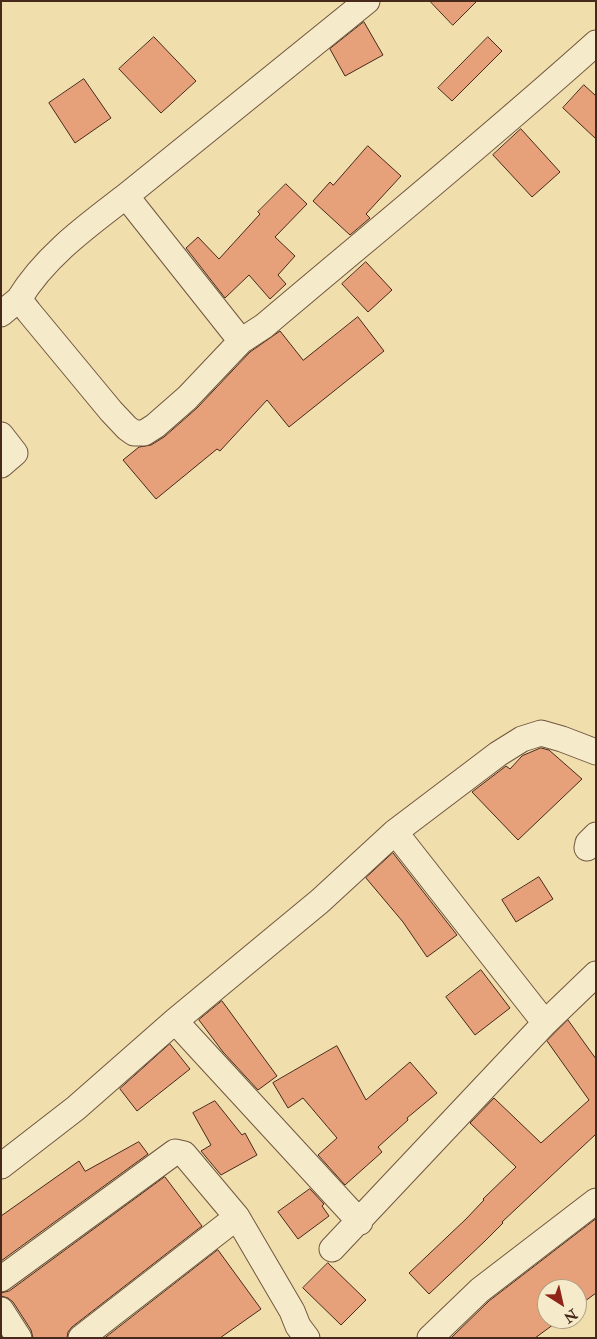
<!DOCTYPE html>
<html>
<head>
<meta charset="utf-8">
<style>
  body { margin:0 }
  #map { position:relative; width:597px; height:1339px; overflow:hidden; background:#f0dfac; font-family:"IM FELL Double Pica",serif }
  canvas { display:block }
  .frame { position:absolute; inset:0; border:2px solid #47291c; pointer-events:none }
  .north { position:absolute; left:537px; top:1279px; width:50px; height:50px; box-sizing:border-box; background:#f5eac9; border:1px solid #af9d84; border-radius:50%; rotate:145deg; font-size:14px; font-weight:700; line-height:20px; text-align:center; color:#47291c }
  .north::after { content:''; display:block; margin:auto; width:18px; height:22px; background:#8f2418; clip-path:polygon(50% 0,100% 100%,50% 72%,0 100%) }
</style>
</head>
<body>
<div id="map">
<canvas width="597" height="1339"></canvas>
<div class="frame"></div>
<div class="north">N</div>
</div>
<script>
const g = document.querySelector('canvas').getContext('2d');
g.lineJoin = 'round';
function paint(path, color) {
  g.fillStyle = color;
  g.fill(path, 'evenodd');
}
function strokePath(path, color, width, dash) {
  g.strokeStyle = color;
  g.lineWidth = width;
  g.lineCap = dash ? 'butt' : 'round';
  g.setLineDash(dash || []);
  g.stroke(path);
}
const building = new Path2D(`
  M430 1H477L453 25Z
  M364 22 383 55 345 76 330 49Z
  M154 37 196 81 161 113 119 69Z
  M488 37 502 51 452 101 438 88Z
  M84 79 111 118 75 143 49 103Z
  M584 85 596 96V139L563 108Z
  M521 129 560 172 532 197 493 155Z
  M368 146 401 176 366 214 370 218 350 235 313 201 330 182 333 185Z
  M286 184 307 204 275 237 295 256 278 275 286 284 270 299 249 275 225 298 186 248 198 237 219 259 260 214 258 212Z
  M366 262 392 290 368 312 342 284Z
  M358 317 384 351 289 427 267 400 220 451 217 449 156 499 123 460 139 447 151 445 164 437 197 408 250 352 280 331 303 360Z
  M541 748 549 750 582 779 518 840 472 792 506 766 510 769 522 756Z
  M393 853 457 935 427 957 403 922 366 878Z
  M539 877 553 899 516 922 502 900Z
  M481 970 510 1008 475 1035 446 997Z
  M222 1001 277 1076 258 1090 223 1052 199 1020Z
  M568 1020 596 1059V1134L502 1222 503 1223 485 1241 429 1294 409 1273 466 1219 484 1200 483 1199 516 1167 470 1123 494 1098 541 1143 589 1100 547 1041Z
  M170 1044 190 1069 137 1111 120 1089Z
  M337 1046 366 1100 410 1062 437 1093 407 1118 408 1120 378 1147 382 1152 345 1185 318 1155 337 1138 303 1098 288 1108 273 1083Z
  M215 1101 242 1135 245 1133 257 1155 221 1175 201 1151 211 1145 193 1113Z
  M139 1142 148 1154 1 1261V1216L79 1161 85 1171Z
  M165 1177 202 1226 72 1327 68 1332 67 1338H33L31 1330 13 1302 8 1298 1 1296V1293L9 1291Z
  M310 1189 324 1204 322 1206 329 1216 298 1239 278 1212Z
  M596 1219V1293L577 1307V1289H547V1319H561L535 1338H451L489 1301Z
  M218 1250 261 1309 220 1338H105Z
  M328 1263 366 1300 341 1325 303 1288Z`);
paint(building, '#e6a07a');
strokePath(building, '#47291c', 1);
const minor = new Path2D(`
  M367 1 126 196 241 341 264 326C375 232 488 140 596 43
  M126 196C87 226 45 256 19 299L29 312 111 411 127 428 134 433H144L155 426 187 398 241 341
  M1 314 19 299
  M1 435 15 453 1 465
  M395 832 545 1023
  M587 848 588 843 596 835
  M175 1021 360 1222
  M1 1166 76 1108 175 1021 320 901 395 832 498 754 522 739 541 733 562 739 596 752
  M332 1249 545 1023 596 974
  M1 1279 175 1152 184 1154 237 1217 292 1311 298 1326 307 1338
  M1 1310 19 1338
  M81 1338 237 1217
  M430 1338 480 1290 596 1201`);
strokePath(minor, '#715640', 27);
strokePath(minor, '#f5eac9', 25);
</script>
</body>
</html>
